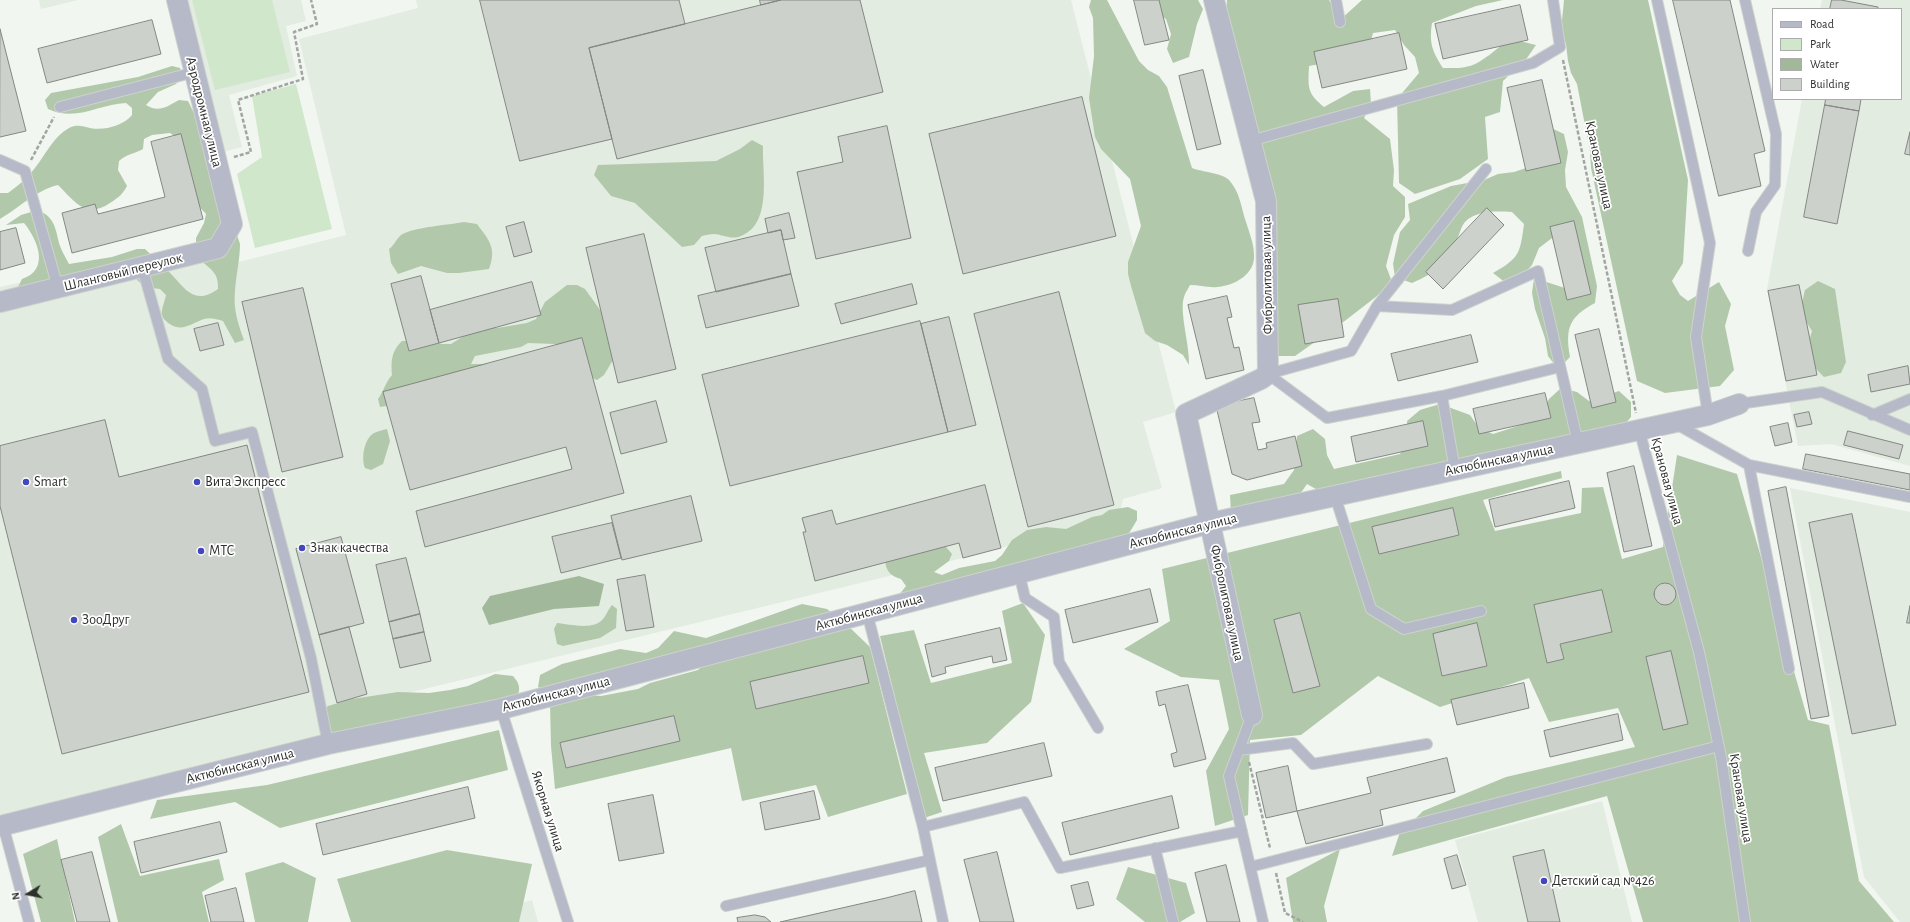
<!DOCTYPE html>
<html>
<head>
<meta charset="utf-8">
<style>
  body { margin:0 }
  #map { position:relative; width:1910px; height:922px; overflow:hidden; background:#f1f6f0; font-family:"Alegreya Sans",sans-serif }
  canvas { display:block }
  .legend { position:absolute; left:1772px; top:8px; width:130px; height:92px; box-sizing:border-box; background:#fff; border:1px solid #abacab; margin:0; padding:5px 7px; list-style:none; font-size:12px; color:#2d2f2d }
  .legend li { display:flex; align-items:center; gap:8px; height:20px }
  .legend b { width:20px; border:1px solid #abacab }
  .north { position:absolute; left:8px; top:874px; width:40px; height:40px; -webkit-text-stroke:3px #fff; paint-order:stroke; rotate:260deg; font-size:11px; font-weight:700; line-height:16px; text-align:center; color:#2d2f2d }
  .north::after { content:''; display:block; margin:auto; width:14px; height:18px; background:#2d2f2d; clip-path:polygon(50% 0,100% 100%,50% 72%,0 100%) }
</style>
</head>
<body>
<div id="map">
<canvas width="1910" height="922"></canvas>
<ul class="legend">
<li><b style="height:5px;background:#b5b9c8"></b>Road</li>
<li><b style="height:11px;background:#d1e7cb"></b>Park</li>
<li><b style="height:11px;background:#a1b99a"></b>Water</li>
<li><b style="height:11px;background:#ccd1cb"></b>Building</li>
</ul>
<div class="north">N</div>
</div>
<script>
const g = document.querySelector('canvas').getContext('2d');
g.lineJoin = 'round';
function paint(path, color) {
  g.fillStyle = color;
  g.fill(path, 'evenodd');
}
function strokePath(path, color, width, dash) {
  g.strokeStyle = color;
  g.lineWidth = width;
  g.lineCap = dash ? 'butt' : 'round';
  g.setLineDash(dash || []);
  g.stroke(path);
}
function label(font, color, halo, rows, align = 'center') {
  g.font = font + ' "Alegreya Sans",sans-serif';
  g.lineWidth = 3.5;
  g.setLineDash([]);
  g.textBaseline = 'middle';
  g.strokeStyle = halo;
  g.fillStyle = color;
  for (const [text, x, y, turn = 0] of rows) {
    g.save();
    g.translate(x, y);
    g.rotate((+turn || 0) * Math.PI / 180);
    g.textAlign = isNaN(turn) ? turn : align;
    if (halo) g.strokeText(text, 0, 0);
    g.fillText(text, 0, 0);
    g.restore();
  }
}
paint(new Path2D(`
  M39 0H78L41 9Z
  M186 0H301L306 21 286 26 297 76 229 95 242 147 222 152Z
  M416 0H1071L1176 412 1143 422 1162 488 1123 499 1119 516 963 558 334 711 338 730 0 815V287L181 247 223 266 346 235 299 39 418 8Z
  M1822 0H1910V466L1831 444 1798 446 1767 289 1802 99H1901V9H1820Z
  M1790 488 1910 512V922H1900L1864 877Z
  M1602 801 1632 922H1478L1455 840Z
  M532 900 538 922H453Z`), '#e2ece0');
paint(new Path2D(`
  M192 0H272L290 72 215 90Z
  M296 84 332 229 255 248 237 174 262 157 252 96Z`), '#d1e7cb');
paint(new Path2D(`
  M1091 0H1107L1139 61 1148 70 1159 76 1167 87 1192 168C1202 172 1223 173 1229 180 1240 192 1241 207 1246 222 1249 232 1254 244 1254 254 1256 274 1234 286 1217 287 1208 288 1199 285 1190 285 1188 289 1185 293 1184 297 1179 312 1190 346 1189 365L1183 355 1167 345 1155 341 1145 333 1131 286 1128 274V262L1141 226 1130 179 1101 149 1095 137 1089 98 1094 56 1093 18 1089 7Z
  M1138 0H1198L1203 9 1197 24 1189 57 1173 63 1167 49 1171 34 1166 19Z
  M1227 0H1329L1341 19 1362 0H1503L1476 6 1432 23C1429 43 1432 51 1443 68 1454 68 1466 69 1477 63 1504 48 1500 35 1536 45L1527 58 1503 81 1500 112 1485 117 1488 159 1460 179 1415 194 1399 183 1397 99 1419 73 1415 57 1404 45 1395 30 1373 33 1369 49 1325 63 1309 66C1308 88 1307 93 1324 107L1353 91 1370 89 1371 104 1364 118 1390 139 1394 170 1393 186 1405 197V217L1394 235 1386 266 1392 282 1377 296 1346 320 1295 356H1266L1267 220 1226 14Z
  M1564 0H1648L1688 180 1683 263 1672 281 1680 295 1688 301 1719 282 1731 304 1725 326 1734 370 1720 386 1665 393 1637 381 1591 168 1590 151 1577 84 1571 73 1568 61 1566 44 1561 31Z
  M172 66 180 68 182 77 176 84 158 92 146 105C159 113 166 107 179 100L188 101 203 131 240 244C240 260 236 275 235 291 233 308 238 324 244 340L235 343 223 321C217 319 210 317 204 319 190 324 180 334 166 321 163 319 161 314 162 310 163 305 165 300 166 295L160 289C148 288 140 285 134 276L23 294 18 287 22 279C50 270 38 240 24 223L6 225 21 215 38 210C56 218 55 229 60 246 62 252 66 258 69 264L112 257 137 249H145C154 258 164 266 172 275 187 291 195 305 218 289 219 269 207 269 196 255V238L204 223 206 214 182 188 177 138 170 133 152 135 144 139 143 149C134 154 126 154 119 161L118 170 127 186C123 194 118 198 110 203 86 219 75 202 58 185 36 190 19 208 0 219V193H8C18 186 27 178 35 168 45 155 54 136 69 128 76 124 83 126 90 128 103 131 123 126 132 115V108L126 103C99 104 77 122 48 109L45 100 51 93 138 77Z
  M1549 127 1564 134 1568 152 1565 170 1566 187 1582 217 1597 286 1595 303C1569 317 1565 328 1570 357L1558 369 1548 356 1545 338 1535 309 1532 293 1534 278 1565 288 1568 243 1552 238 1539 248 1532 265 1521 277 1506 283 1493 273C1520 258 1520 253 1524 224L1512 212C1498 211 1476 210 1465 222 1461 226 1460 234 1457 239 1445 263 1436 273 1412 283L1395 277 1393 264 1400 232 1410 220 1408 204 1451 186 1484 180 1498 174 1514 172 1529 167Z
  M752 140 763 146C762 172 773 224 741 236 731 240 724 235 714 234 710 234 706 235 702 236L694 245 682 247 635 203 611 196 594 175 598 165 716 161 740 149Z
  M464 222 477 224C489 240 497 248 489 269L459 273H447L421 266 398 274 391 263 389 249C394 246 396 239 401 235 414 227 448 225 464 222Z
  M1818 281 1835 289 1846 362 1841 373 1824 377C1806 359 1805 355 1812 331L1800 312 1805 290Z
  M567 285H577L585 289 606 318 613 360 604 375 597 380 588 376 564 346 555 344 528 343 521 347 475 356 471 364H489L399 404 380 407 378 399C384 391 385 383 392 375 391 361 391 352 402 341H429L442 344H451L467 334 489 327 497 328 527 323 536 319 545 302Z
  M1561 388 1577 392 1589 401 1619 391 1631 402V417L1621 429 1367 478 1321 492 1307 484 1298 497 1231 514 1230 495 1284 484 1294 470 1297 436 1313 429 1325 439 1327 455 1334 469 1400 454 1408 439 1407 421 1420 410 1440 404 1470 415 1479 428 1493 434 1527 423 1541 415 1549 399Z
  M387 429 390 441 383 464 371 470 365 468C361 458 364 439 374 433 378 431 383 430 387 429Z
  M1677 455 1737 474 1808 720 1829 725 1859 881 1894 922H1643L1607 796 1392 856 1399 835 1423 811 1506 777 1635 747 1618 708 1549 722 1529 678 1440 707 1378 676 1301 735 1250 740 1248 815 1215 826 1206 771 1229 729 1219 680 1181 677 1124 649 1170 621 1162 569 1561 471 1562 478 1483 500 1495 531 1581 513 1582 488 1603 487 1622 559 1663 547Z
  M1128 507 1137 511V520L1128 535 921 606 914 611 905 612 895 600 906 586 901 579C890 576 886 571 885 560L929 540 946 547 952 554 949 561 934 572 942 575 959 568 995 561 1002 555 1012 540 1027 530 1046 527 1066 529 1092 517 1102 515 1109 510Z
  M1023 603 1045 635 1031 702 987 743 924 753 942 812 924 818 880 636 914 630 931 683 1012 663 1002 611Z
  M802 604 827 609 845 623 870 647 907 794 828 817 816 785 742 801 731 748 555 789 551 746 550 703 588 695 601 696 638 689 650 683 698 670 707 662 686 653 605 671 549 693 538 687 540 675 562 664 620 649 646 653 658 648 674 631 706 638Z
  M612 605 617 609 616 628 600 638 563 646 557 644 554 629 557 623C568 624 591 630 601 621 606 617 608 609 612 605Z
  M495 674 513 676C520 684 521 689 516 699L368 734H325L319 727 317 717 328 706 352 699 398 692 429 693 450 690 468 686Z
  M499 730 508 770 280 828 235 802 150 819 157 800 267 785Z
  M121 824 140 876 219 859 224 880 202 892 209 922H118L98 837Z
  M57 839 75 922H41L23 854Z
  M1340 849 1324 906 1327 922H1293L1286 878Z
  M447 850 532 864 519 922H351L337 879Z
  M283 862 316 878 308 922H255L245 873Z
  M1128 867 1186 883 1195 913 1180 922H1145L1116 899Z`), '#b1c9aa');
paint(new Path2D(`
  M579 576 604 584 599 606 554 609 489 625 482 608 490 596Z`), '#a1b99a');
const building = new Path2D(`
  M480 0H679L685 24 589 48 612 139 520 161Z
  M760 0H781L761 5Z
  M781 0H860L883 92 617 159 589 48Z
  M1134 0H1159L1169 40 1145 45Z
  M1673 0H1730L1765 151 1754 154 1761 186 1719 196Z
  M1832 0H1841L1878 7V9H1830Z
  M1520 5 1528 40 1443 59 1435 24Z
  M152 20 161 54 47 83 38 49Z
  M0 29 26 131 0 137Z
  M1399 33 1407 69 1322 88 1314 52Z
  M1203 70 1221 144 1197 150 1179 76Z
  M1542 80 1561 163 1526 171 1507 88Z
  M1082 97 1116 236 963 274 929 134Z
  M1826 99H1861L1859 111 1825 105Z
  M1825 105 1859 111 1837 224 1804 217Z
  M887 126 911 238 816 259 797 172 843 162 838 137Z
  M1910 132V155L1905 154Z
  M181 134 203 219 72 253 62 213 95 204 98 214 165 197 151 142Z
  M1487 208 1504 225 1443 289 1426 272Z
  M789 213 795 238 783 240 781 230 768 233 765 219Z
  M1574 221 1591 294 1567 300 1550 227Z
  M524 222 532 252 514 257 506 227Z
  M16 228 25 263 0 270V232Z
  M781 230 791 274 716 292 705 248Z
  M644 234 676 369 618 383 586 248Z
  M791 274 799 306 706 328 698 296Z
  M421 276 439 343 409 351 391 284Z
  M532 282 541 315 439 343 430 310Z
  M912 284 917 304 841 324 835 304Z
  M1799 285 1817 375 1786 381 1768 291Z
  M303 288 343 457 282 472 242 302Z
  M1059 292 1114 505 1028 527 974 314Z
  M1227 296 1232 317 1227 318 1234 348 1239 347 1244 370 1206 379 1188 305Z
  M1338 299 1344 337 1305 344 1298 305Z
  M949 317 976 425 948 432 921 324Z
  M920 321 948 432 730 486 702 375Z
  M218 323 224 345 200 351 194 329Z
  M1599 329 1616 402 1592 408 1575 335Z
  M1471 335 1478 362 1398 381 1391 354Z
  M582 338 624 493 425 547 416 511 572 469 566 447 410 490 383 392Z
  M1908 366 1910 384 1871 392 1868 375Z
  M1545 393 1551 418 1479 434 1473 409Z
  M1254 398 1260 422 1252 423 1258 450 1267 448 1266 443 1295 436 1302 466 1247 480 1232 474 1216 406Z
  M656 401 667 442 621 454 610 413Z
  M1809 412 1812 424 1797 427 1794 415Z
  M105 420 119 477 247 445 309 692 62 754 0 506V446Z
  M1423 421 1428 446 1356 462 1351 437Z
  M1788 423 1792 442 1775 446 1770 427Z
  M1848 431 1903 445 1899 459 1844 445Z
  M1806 454 1910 474V490L1803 469Z
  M1634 466 1652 546 1624 552 1607 473Z
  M1569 481 1575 508 1495 527 1489 500Z
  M985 485 1001 548 963 558 959 543 815 581 803 532H806L802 518 832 510 836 524Z
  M1786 487 1829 716 1811 719 1768 491Z
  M691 496 702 541 622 560 611 516Z
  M1453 508 1459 535 1379 554 1372 527Z
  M1852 514 1896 725 1852 734 1809 523Z
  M612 523 621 558 561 573 552 537Z
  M341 537 364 623 319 635 296 549Z
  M406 558 420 614 389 622 376 565Z
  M645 575 654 627 626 631 617 580Z
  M1654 594a11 11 0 1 1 22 0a11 11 0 1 1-22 0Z
  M1150 589 1158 622 1073 643 1065 610Z
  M1602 590 1612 632 1560 644 1564 659 1547 663 1534 605Z
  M1910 606V623H1907Z
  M1300 613 1320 686 1293 693 1274 620Z
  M420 614 424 632 393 639 389 622Z
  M1477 623 1487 666 1442 676 1433 634Z
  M349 627 367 694 337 703 319 635Z
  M1000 628 1007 660 993 663 992 656 945 667 946 673 932 677 925 645Z
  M424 632 431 661 400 668 393 639Z
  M1671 651 1688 724 1663 730 1646 657Z
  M863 656 869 683 756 709 750 682Z
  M1524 683 1529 708 1457 725 1451 700Z
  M1188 685 1206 759 1174 767 1171 754 1177 752 1165 704 1159 706 1156 692Z
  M1618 714 1623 740 1550 757 1544 731Z
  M674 716 680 741 566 768 560 743Z
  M1044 743 1052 776 943 801 935 768Z
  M1447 758 1455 792 1380 810 1383 825 1306 844 1297 811 1371 793 1367 778Z
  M1288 766 1297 811 1266 818 1256 773Z
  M468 787 475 818 323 855 316 824Z
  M814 791 820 819 765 830 760 803Z
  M653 795 664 853 619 861 608 804Z
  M1172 796 1179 828 1070 855 1062 823Z
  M220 822 227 852 141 873 134 842Z
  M1544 850 1560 922H1528L1513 857Z
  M92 852 110 922H77L61 860Z
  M997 852 1014 922H980L964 860Z
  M1457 855 1466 885 1452 889 1444 859Z
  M1226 865 1240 922H1207L1195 873Z
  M1088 882 1094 905 1077 909 1071 886Z
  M236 888 244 922H211L205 896Z
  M915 891 922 922H780L886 898Z
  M755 915 765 917 771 922H738L737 918Z`);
paint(building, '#ccd1cb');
strokePath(building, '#838882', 1);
const service = new Path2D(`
  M1336 0 1340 22
  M1657 0 1710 243 1696 337 1708 415
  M1745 0 1776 134 1775 185 1756 212 1748 251
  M60 107 195 72
  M1250 141 1533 63 1560 47 1553 0
  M0 160 25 171 58 288
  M142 267 168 359 202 389 215 441 252 432 311 658 328 744
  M1377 306 1452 310 1538 271 1578 443
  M1442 396 1560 367
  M1739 404 1822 392 1910 430
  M1872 415 1910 399
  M1676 424 1749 465 1910 497
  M1639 429 1699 652 1721 757 1745 922
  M1749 465 1789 669
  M1455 470 1442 396 1327 418 1268 374 1351 351 1377 306 1486 169
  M1335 496 1371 609 1404 629 1481 611
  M1019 573 1025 598 1054 617 1059 662 1098 728
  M867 613 923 827
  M501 709 568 922
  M1252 715 1229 776 1263 922
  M1239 750 1293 743 1313 764 1427 744
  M3 825 29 922
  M1155 848 1173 922
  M1250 867 1719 746
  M726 906 930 860
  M943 922 923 827 1024 802 1060 868 1242 831`);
const minor = new Path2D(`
  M1214 0 1266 201 1268 374 1261 379 1186 414 1252 715
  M0 302 218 248 232 224 177 0
  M0 826 328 744 501 709 1210 523 1708 415 1739 404`);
strokePath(service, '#ced2cd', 12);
strokePath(minor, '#ced2cd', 22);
strokePath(new Path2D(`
  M1563 60 1636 413
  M234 157 251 152 238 100 303 79 294 32 317 24 311 0
  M31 160 54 117
  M1249 762 1270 848
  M1276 873 1285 913 1303 922`), '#a2a6a2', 2.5, [4, 2]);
strokePath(service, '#b5b9c8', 10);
strokePath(minor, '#b5b9c8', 20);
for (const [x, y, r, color] of [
  [26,482,4,"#4247bc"],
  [197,482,4,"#4247bc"],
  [302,548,4,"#4247bc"],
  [201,551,4,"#4247bc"],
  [74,620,4,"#4247bc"],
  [1544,881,4,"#4247bc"]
]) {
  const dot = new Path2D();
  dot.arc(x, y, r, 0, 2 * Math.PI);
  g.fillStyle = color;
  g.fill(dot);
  strokePath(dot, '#fff', 1.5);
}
label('14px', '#2d2f2d', '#fff', [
  ["Аэродромная улица",204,112,76],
  ["Крановая улица",1599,165,78],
  ["Шланговый переулок",123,272,-14],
  ["Фибролитовая улица",1267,275,-91],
  ["Актюбинская улица",1499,460,-12],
  ["Крановая улица",1667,481,75],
  ["Актюбинская улица",1183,531,-14],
  ["Фибролитовая улица",1227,603,78],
  ["Актюбинская улица",869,612,-15],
  ["Актюбинская улица",556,694,-14],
  ["Актюбинская улица",240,766,-14],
  ["Крановая улица",1741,798,81],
  ["Якорная улица",548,811,73]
]);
label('14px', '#2d2f2d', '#fff', [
  ["Smart",34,482],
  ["Вита Экспресс",205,482],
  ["Знак качества",310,548],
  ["МТС",209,551],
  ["ЗооДруг",82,620],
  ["Детский сад №426",1552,881]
], 'left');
</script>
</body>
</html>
